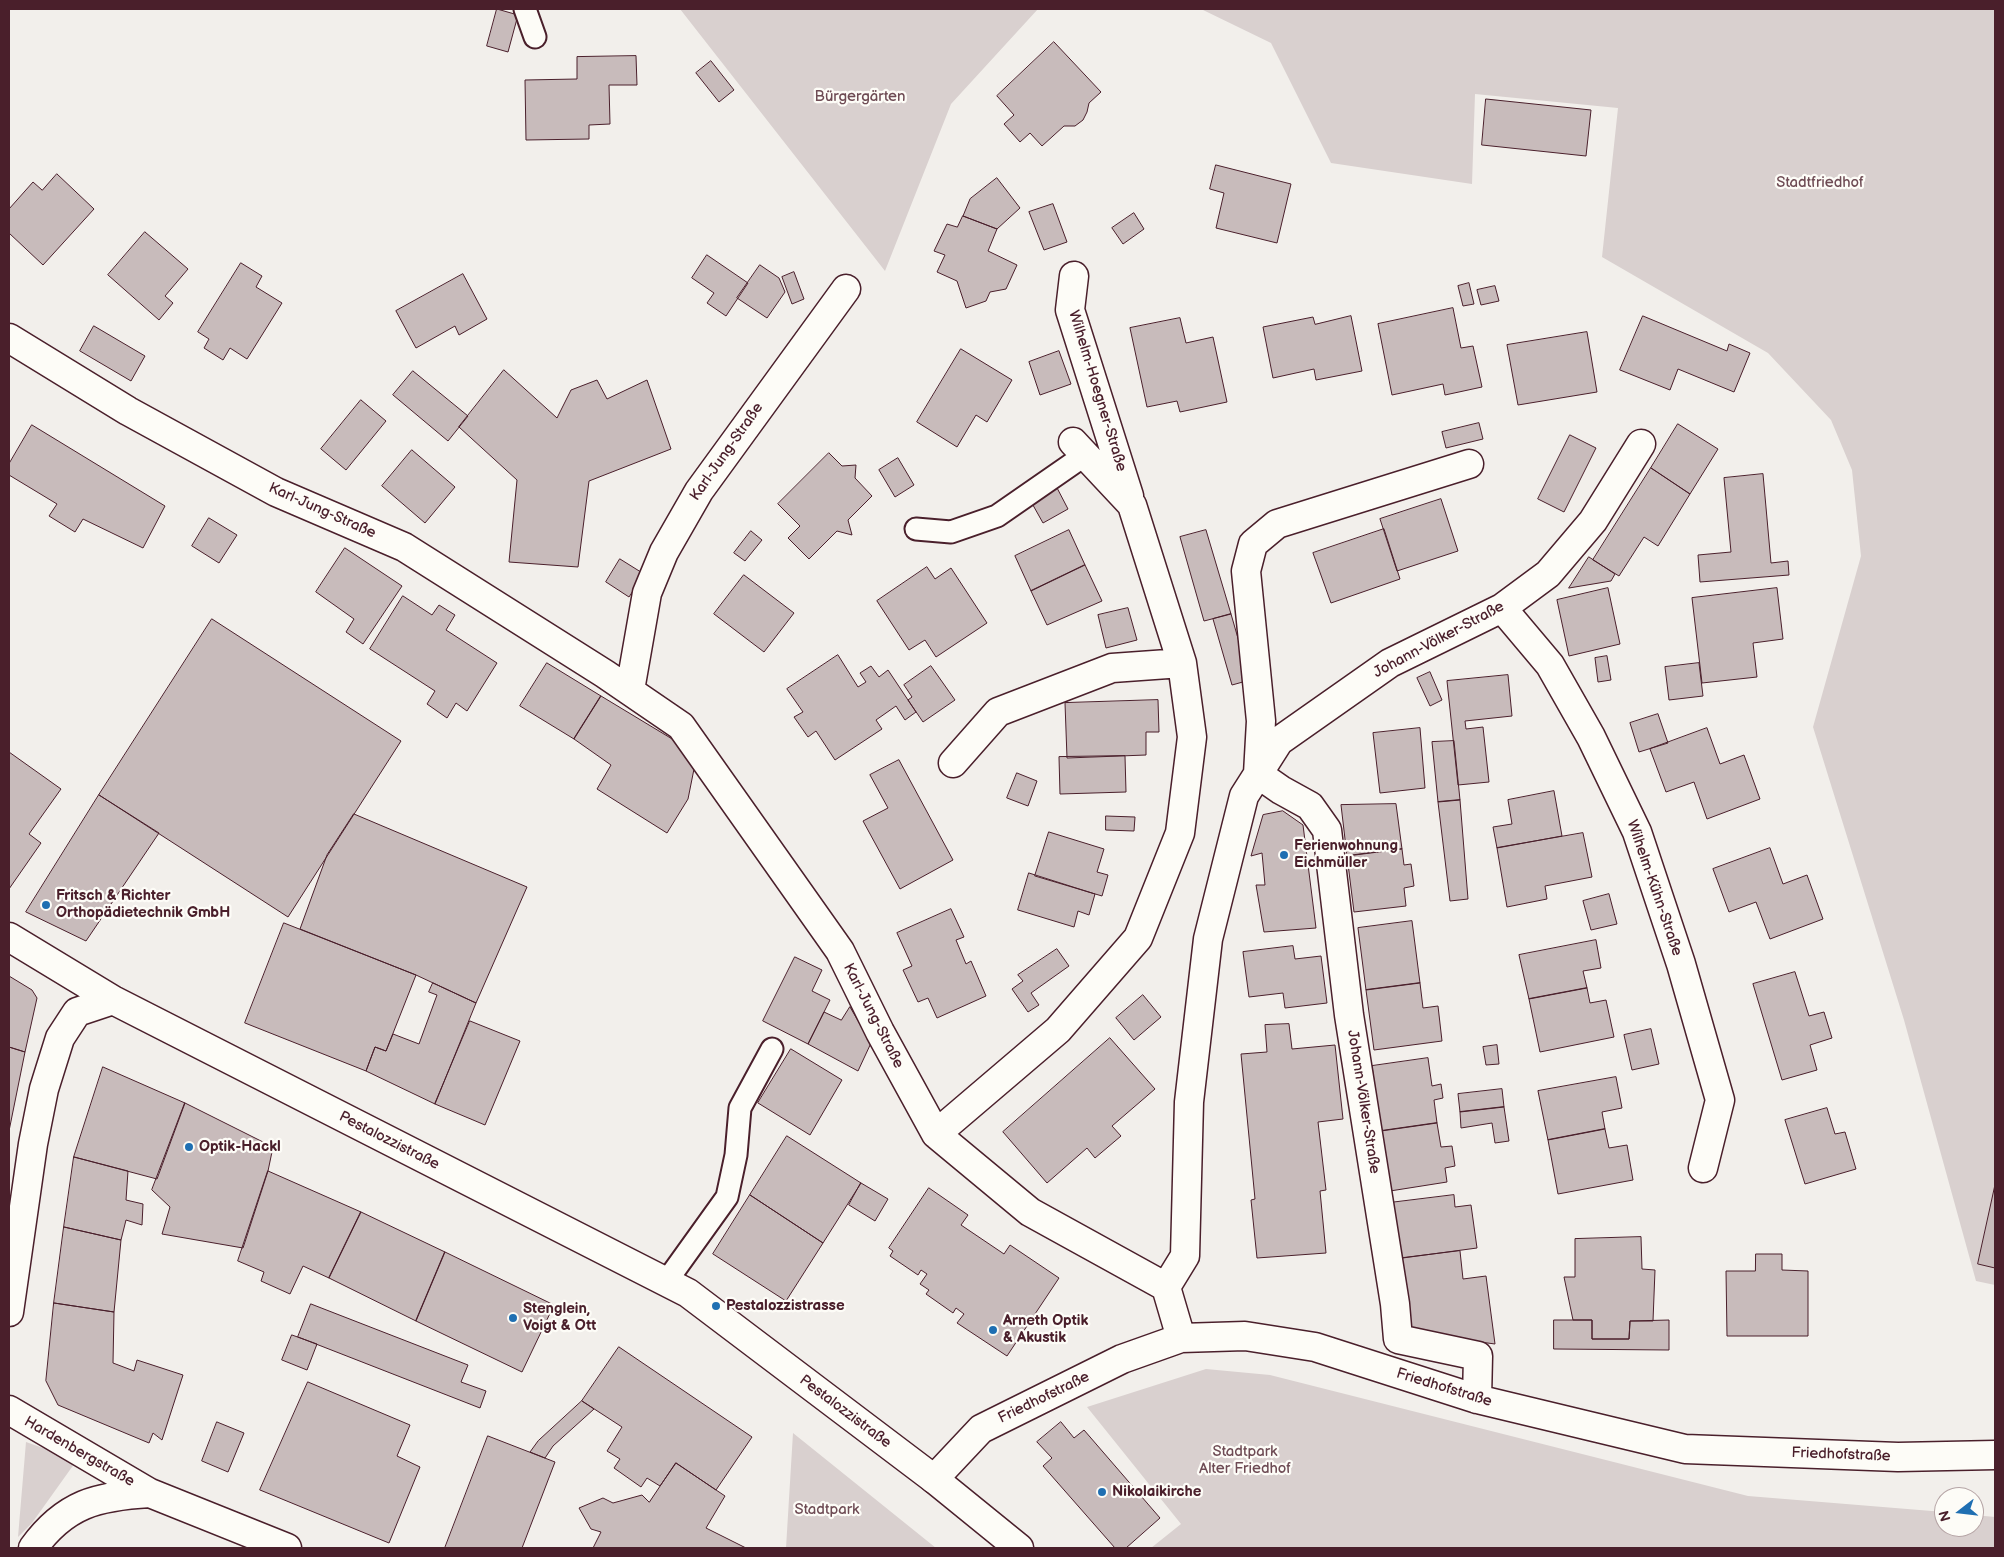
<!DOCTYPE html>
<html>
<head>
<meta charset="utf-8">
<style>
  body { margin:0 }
  #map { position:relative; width:2004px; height:1557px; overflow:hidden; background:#f2efeb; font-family:"Balsamiq Sans",sans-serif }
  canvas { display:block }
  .frame { position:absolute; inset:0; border:10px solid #4a1f2b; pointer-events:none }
  .north { position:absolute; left:1934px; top:1487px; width:50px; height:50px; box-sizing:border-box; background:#fdfcf7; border:1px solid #b5a4a5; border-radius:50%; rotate:254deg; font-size:14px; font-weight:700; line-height:20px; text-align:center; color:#4a1f2b }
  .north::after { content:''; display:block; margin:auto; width:18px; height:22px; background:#1f6fb2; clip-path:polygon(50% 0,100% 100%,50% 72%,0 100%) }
</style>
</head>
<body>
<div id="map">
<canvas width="2004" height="1557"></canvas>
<div class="frame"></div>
<div class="north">N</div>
</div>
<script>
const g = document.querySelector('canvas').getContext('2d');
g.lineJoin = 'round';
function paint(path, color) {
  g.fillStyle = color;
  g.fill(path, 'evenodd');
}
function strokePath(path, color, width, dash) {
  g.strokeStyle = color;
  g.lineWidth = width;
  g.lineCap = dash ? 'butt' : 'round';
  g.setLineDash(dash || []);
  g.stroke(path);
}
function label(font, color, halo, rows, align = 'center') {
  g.font = font + ' "Balsamiq Sans",sans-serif';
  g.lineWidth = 4.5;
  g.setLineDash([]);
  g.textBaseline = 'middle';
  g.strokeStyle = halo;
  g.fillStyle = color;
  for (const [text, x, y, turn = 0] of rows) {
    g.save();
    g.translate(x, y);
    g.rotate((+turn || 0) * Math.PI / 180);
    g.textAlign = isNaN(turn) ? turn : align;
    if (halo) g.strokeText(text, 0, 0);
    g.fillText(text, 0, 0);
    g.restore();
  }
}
paint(new Path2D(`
  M680 9H1038L951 104 885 271Z
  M1201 9H1995V1285L1976 1281 1904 1020 1813 727 1861 556 1852 470 1831 420 1768 353 1602 257 1618 108 1475 94 1472 184 1331 163 1271 43Z
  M1206 1369 1270 1375 1748 1496 1944 1512V1527H1974V1515L1995 1517V1548H1151L1181 1524 1087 1407Z
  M793 1433 936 1548H786Z
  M26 1442 77 1460 32 1523 18 1537Z`), '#d9d0cf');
const building = new Path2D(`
  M497 9 518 15 508 52 487 46Z
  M1054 42 1101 92 1089 103 1087 112 1083 120 1075 126H1064L1042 146 1030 133 1020 142 1004 124 1014 115 997 96Z
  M636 56 637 85H609L610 124 589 125V139L526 140 525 80 577 79V57Z
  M711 61 734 90 719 102 696 73Z
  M1486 99 1591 110 1586 156 1482 145Z
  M1216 165 1291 184 1277 243 1216 228 1224 193 1210 189Z
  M57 174 94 209 43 265 9 233V209L33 182 42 190Z
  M997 178 1020 208 997 229 963 216 970 199Z
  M1053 204 1067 242 1044 250 1029 212Z
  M1134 213 1144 229 1123 244 1112 228Z
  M963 216 997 229 988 251 1017 265 1006 289 990 292 986 301 966 308 957 281 937 272 945 255 934 251 947 224 957 227Z
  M145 232 188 269 165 296 173 303 159 320 108 275Z
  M707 255 748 283 726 316 707 303 714 293 692 278Z
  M241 263 262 276 256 287 282 303 247 359 230 348 223 360 204 348 209 339 198 332Z
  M760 265 779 278 785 292 767 318 737 298Z
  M794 272 804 299 792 304 782 277Z
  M463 274 487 319 459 335 455 326 416 348 396 311Z
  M1469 283 1474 304 1463 306 1458 286Z
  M1495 286 1499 301 1481 305 1477 290Z
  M1453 308 1461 348 1473 346 1482 387 1445 395 1443 384 1392 395 1378 324Z
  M1351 316 1362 371 1316 380 1314 369 1273 378 1263 327 1313 317 1315 324Z
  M1643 316 1727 351 1729 344 1750 353 1734 392 1678 369 1670 390 1620 370Z
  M1180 318 1186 343 1213 337 1227 402 1180 412 1177 401 1147 407 1130 328Z
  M94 326 145 356 131 381 80 351Z
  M1587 332 1597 392 1518 405 1507 345Z
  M961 349 1012 380 987 422 976 415 957 447 917 422Z
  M1059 351 1071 384 1040 395 1029 362Z
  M504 370 557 418 571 390 597 380 607 399 647 380 671 449 589 481 578 567 509 562 517 480 459 427Z
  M413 371 468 416 448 441 393 395Z
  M361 400 386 421 346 470 321 449Z
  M1479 423 1483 439 1446 448 1442 432Z
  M1678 424 1718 449 1690 494 1651 468Z
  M32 425 165 506 143 548 83 519 75 532 49 516 57 504 9 475V464Z
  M1570 435 1596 448 1564 512 1538 499Z
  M412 450 455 487 425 523 382 486Z
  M829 453 842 466 856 465 855 478 872 496 848 520 852 535 837 531 809 559 788 538 800 526 778 504Z
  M898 458 914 485 895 497 879 470Z
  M1651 468 1690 494 1658 546 1644 537 1619 576 1593 560Z
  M1763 474 1771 563 1788 561 1789 575 1700 582 1698 555 1731 552 1724 478Z
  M1055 484 1068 509 1043 523 1029 498Z
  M1441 499 1458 551 1397 571 1380 519Z
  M209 518 237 535 219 563 192 546Z
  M1384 529 1400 579 1331 603 1313 553Z
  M1069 530 1085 565 1031 591 1015 556Z
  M1206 530 1231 614 1204 621 1180 537Z
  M751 531 762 540 745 561 734 553Z
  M345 548 402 586 363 644 346 632 354 619 316 592Z
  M1589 557 1615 574 1611 581 1569 588Z
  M620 559 644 574 629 597 606 582Z
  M1085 565 1102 601 1047 625 1031 591Z
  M927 567 935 579 951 568 987 623 936 657 925 640 909 650 877 601Z
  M744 575 794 613 764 652 714 614Z
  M1608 588 1620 644 1569 656 1557 600Z
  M1777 588 1783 639 1753 643 1757 677 1702 683 1692 598Z
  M403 596 432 615 439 605 455 615 446 630 497 663 467 711 456 703 447 718 427 704 435 691 370 649Z
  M1128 608 1137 640 1106 648 1098 615Z
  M1231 614 1250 680 1232 685 1213 619Z
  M212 619 401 741 288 917 99 795Z
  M838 655 858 687 866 682 860 673 871 666 879 677 888 670 916 712 905 720 896 706 876 720 882 729 835 760 816 731 808 737 794 717 803 712 787 689Z
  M1607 656 1611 680 1598 682 1595 658Z
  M547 663 601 696 574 739 520 706Z
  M1699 663 1703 696 1669 700 1665 667Z
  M931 666 955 700 923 722 908 700 912 697 904 685Z
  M1430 672 1442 700 1430 706 1417 678Z
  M1508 675 1512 716 1465 721 1466 729 1483 727 1489 782 1458 785 1447 681Z
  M601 696 697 754 688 799 667 833 597 789 611 765 574 739Z
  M1158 700 1159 732H1146V755L1067 758 1065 703Z
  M1658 714 1668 743 1639 752 1630 723Z
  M1420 728 1425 788 1380 793 1373 733Z
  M1707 728 1720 764 1744 755 1760 799 1707 819 1694 782 1666 792 1650 749Z
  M1454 741 1460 800 1438 802 1432 742Z
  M9 752 61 789 29 834 41 843 9 889Z
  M1125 756 1126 792 1060 794 1059 757Z
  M899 760 953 860 900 889 863 821 888 808 870 775Z
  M1017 773 1037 781 1028 806 1007 798Z
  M1554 791 1562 836 1497 848 1493 827 1512 824 1508 800Z
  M99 795 159 833 86 941 26 912Z
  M1460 800 1468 899 1450 901 1438 802Z
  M1396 804 1402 849 1347 856 1341 805Z
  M1283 811 1303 825 1316 928 1264 932 1256 885H1265L1262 853 1251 856 1263 815Z
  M354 814 527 887 476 1003 416 975 300 929 327 855Z
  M1106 816 1135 817 1134 831 1106 830Z
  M1049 832 1104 849 1097 872 1108 875 1102 896 1035 876Z
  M1583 833 1592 877 1545 886 1547 899 1507 907 1497 848Z
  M1770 848 1783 884 1807 875 1823 919 1770 939 1756 902 1729 912 1713 869Z
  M1402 849 1404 865 1411 864 1414 886 1404 888 1406 906 1354 912 1347 856Z
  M1029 873 1095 894 1089 915 1078 911 1074 927 1018 910Z
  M1609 894 1617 924 1591 930 1583 901Z
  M951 909 964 937 956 940 966 964 971 961 986 996 937 1018 928 998 918 1002 903 970 912 966 897 933Z
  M1412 921 1420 983 1366 990 1358 928Z
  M284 923 416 975 386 1051 375 1047 366 1071 245 1023Z
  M1596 940 1601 968 1583 971 1587 988 1529 999 1519 955Z
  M1293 946 1295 959 1321 956 1327 1003 1285 1008 1283 993 1249 997 1243 952Z
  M1057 949 1069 966 1031 993 1039 1005 1028 1012 1012 989 1023 981 1018 975Z
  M795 957 822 970 812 991 830 1000 808 1044 763 1021Z
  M1795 972 1809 1016 1824 1012 1832 1038 1810 1045 1817 1070 1782 1080 1753 984Z
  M9 976 32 990 37 998 25 1052 9 1047Z
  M433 983 476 1003 435 1104 366 1071 375 1047 386 1051 393 1034 419 1044 437 995 429 992Z
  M1420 983 1423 1008 1438 1006 1442 1041 1374 1050 1366 990Z
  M1587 988 1590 1003 1606 1000 1614 1037 1540 1052 1529 999Z
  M1143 995 1161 1017 1134 1040 1116 1018Z
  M850 1007 871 1043 858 1071 808 1044 824 1012 841 1020Z
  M470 1021 520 1041 485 1125 435 1104Z
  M1289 1024 1292 1049 1335 1045 1343 1119 1318 1122 1326 1190 1320 1191 1326 1253 1257 1258 1251 1200 1255 1199 1241 1054 1267 1052 1265 1025Z
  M1651 1029 1659 1064 1632 1070 1624 1035Z
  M1110 1038 1155 1089 1112 1126 1121 1136 1095 1158 1087 1148 1047 1183 1003 1132Z
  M1497 1045 1499 1064 1486 1065 1483 1047Z
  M9 1047 25 1052 9 1131Z
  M791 1049 842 1080 810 1135 758 1103Z
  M1428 1058 1432 1086 1441 1084 1443 1098 1434 1100 1437 1123 1381 1131 1372 1066Z
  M103 1067 185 1103 157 1179 74 1157Z
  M1616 1077 1622 1108 1602 1112 1605 1129 1548 1140 1538 1091Z
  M1502 1089 1504 1107 1460 1112 1458 1094Z
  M185 1103 273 1147 268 1171 243 1248 162 1234 170 1207 152 1190Z
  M1504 1107 1509 1141 1495 1143 1492 1123 1461 1128 1460 1112Z
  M1827 1108 1835 1134 1845 1132 1856 1169 1805 1184 1785 1120Z
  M1437 1123 1441 1147 1452 1146 1455 1166 1445 1168 1447 1182 1390 1191 1381 1131Z
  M1605 1129 1609 1148 1627 1145 1633 1180 1558 1194 1548 1140Z
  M787 1136 861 1183 823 1243 750 1195Z
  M74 1157 128 1171 126 1200 143 1204 142 1225 126 1220 121 1240 64 1227Z
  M268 1171 361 1212 329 1278 303 1266 290 1294 261 1281 264 1272 238 1261Z
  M861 1183 888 1199 875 1221 849 1205Z
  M1995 1185V1268L1978 1264Z
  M929 1188 968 1215 961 1225 1004 1254 1010 1245 1059 1278 1007 1356 957 1323 964 1314 956 1308 953 1313 926 1294 929 1290 920 1284 927 1274 921 1270 918 1275 890 1256 893 1251 889 1248Z
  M750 1195 823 1243 786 1301 713 1254Z
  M1454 1195 1455 1207 1471 1205 1477 1248 1395 1259 1389 1203Z
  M361 1212 445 1252 416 1321 329 1278Z
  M64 1227 121 1240 114 1312 54 1303Z
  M1641 1237 1642 1269 1655 1270 1653 1321H1630L1629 1339H1592V1320H1573L1564 1277H1575V1239Z
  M1460 1251 1463 1279 1486 1276 1495 1344 1406 1332 1395 1259Z
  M445 1252 554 1305 522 1372 416 1321Z
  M1756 1254H1782V1270L1808 1271V1336H1727L1726 1271H1755Z
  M54 1303 114 1312 113 1363 134 1371 137 1360 183 1375 162 1440 153 1433 149 1443 58 1405 46 1381Z
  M311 1304 468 1365 461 1382 486 1391 480 1408 298 1337Z
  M1554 1320H1592V1339H1629L1630 1321 1669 1320V1350L1554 1349Z
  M292 1335 317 1344 307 1370 282 1360Z
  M619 1347 752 1437 716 1490 676 1463 660 1486 647 1478 641 1487 614 1468 620 1459 607 1451 622 1427 582 1401Z
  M308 1382 410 1425 397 1456 420 1467 389 1543 260 1490Z
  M582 1401 594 1409 553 1446 545 1458 530 1452 538 1441Z
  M217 1422 244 1433 228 1472 202 1461Z
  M1061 1422 1074 1438 1084 1430 1160 1518 1126 1548H1115L1043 1466 1052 1458 1037 1442Z
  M488 1436 555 1462 522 1548H445Z
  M676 1463 725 1496 706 1528 746 1548H593L601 1532 591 1529 579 1508 603 1498 613 1503 642 1495 649 1502Z`);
paint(building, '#c8bbbb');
strokePath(building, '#4a1f2b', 1);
const lane = new Path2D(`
  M525 9 535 37
  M916 529 951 532 997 516 1085 455
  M666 1282 727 1197 736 1155 740 1108 772 1049`);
const street = new Path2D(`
  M1074 276 1070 310 1129 496
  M9 338 128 411 276 492 404 547 605 674 681 726 840 951 880 1032 936 1134 1030 1212 1166 1287
  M1469 464 1277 524 1253 544 1246 571 1261 721 1258 774 1281 790 1310 806 1327 830 1349 1015 1395 1304 1398 1339 1478 1356 1477 1399
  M1502 608 1550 665 1591 737 1637 832 1681 964 1720 1100 1703 1168
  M630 690 647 593 664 552 699 491 846 289
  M953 763 998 712 1112 668 1182 663
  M936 1134 1058 1030 1138 938 1180 833 1192 737 1182 663 1132 505 1073 442
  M1181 1338 1166 1287 1185 1256 1189 1102 1208 939 1244 796 1279 741 1390 663 1502 608 1548 574 1593 521 1641 444
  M934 1479 981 1429 1122 1359 1181 1338 1245 1336 1315 1347 1477 1399 1685 1449 1898 1457 1995 1455`);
const secondary = new Path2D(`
  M9 937 113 1000 688 1293 934 1479 1019 1548
  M9 1312 33 1144 44 1089 60 1038 77 1012 113 1000
  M9 1410 150 1493 287 1548
  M33 1548C65 1504 97 1496 150 1493`);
strokePath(lane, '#4a1f2b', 25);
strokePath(street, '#4a1f2b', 31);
strokePath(secondary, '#4a1f2b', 31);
strokePath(lane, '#fdfcf7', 21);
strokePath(street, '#fdfcf7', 28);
strokePath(secondary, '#fdfcf7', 28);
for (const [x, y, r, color] of [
  [1284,855,5,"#1f6fb2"],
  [46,905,5,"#1f6fb2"],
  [189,1147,5,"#1f6fb2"],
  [716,1306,5,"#1f6fb2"],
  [513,1318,5,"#1f6fb2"],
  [993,1330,5,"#1f6fb2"],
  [1102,1492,5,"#1f6fb2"]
]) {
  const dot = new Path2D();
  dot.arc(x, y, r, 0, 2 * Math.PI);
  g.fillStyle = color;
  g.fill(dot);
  strokePath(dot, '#fdfcf7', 2);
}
label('15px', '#6e4b54', '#fdfcf7', [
  ["Bürgergärten",860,97],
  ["Stadtfriedhof",1820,183],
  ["Stadtpark",1245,1452],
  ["Alter Friedhof",1245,1469],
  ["Stadtpark",827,1510]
]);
label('15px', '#4a1f2b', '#fdfcf7', [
  ["Wilhelm-Hoegner-Straße",1097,391,73],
  ["Karl-Jung-Straße",727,452,-55],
  ["Karl-Jung-Straße",322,511,24],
  ["Johann-Völker-Straße",1439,640,-28],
  ["Wilhelm-Kühn-Straße",1654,888,71],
  ["Karl-Jung-Straße",873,1016,63],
  ["Johann-Völker-Straße",1363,1102,81],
  ["Pestalozzistraße",389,1141,27],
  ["Friedhofstraße",1444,1388,17],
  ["Friedhofstraße",1044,1398,-26],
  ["Pestalozzistraße",845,1412,37],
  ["Hardenbergstraße",79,1452,30],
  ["Friedhofstraße",1841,1455,2]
]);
label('bold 15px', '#4a1f2b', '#fdfcf7', [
  ["Ferienwohnung",1294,846],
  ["Eichmüller",1294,863],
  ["Fritsch & Richter",56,896],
  ["Orthopädietechnik GmbH",56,913],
  ["Optik-Hackl",199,1147],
  ["Pestalozzistrasse",726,1306],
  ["Stenglein,",523,1309],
  ["Voigt & Ott",523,1326],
  ["Arneth Optik",1003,1321],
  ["& Akustik",1003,1338],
  ["Nikolaikirche",1112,1492]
], 'left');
</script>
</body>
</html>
